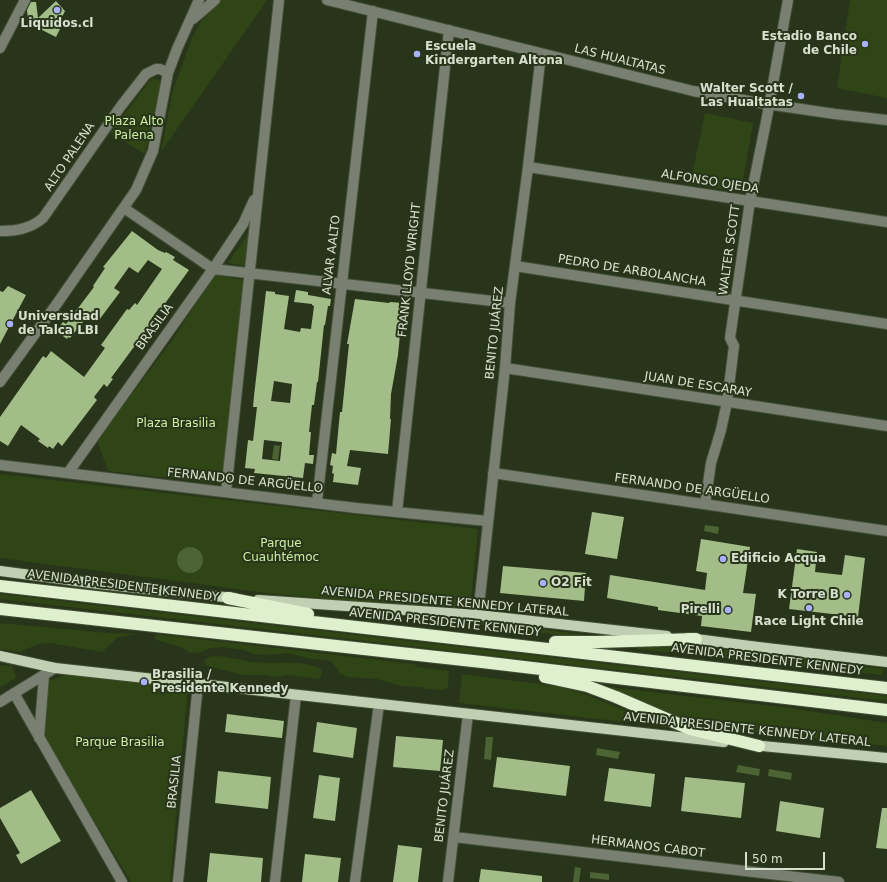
<!DOCTYPE html>
<html>
<head>
<meta charset="utf-8">
<style>
  body { margin:0 }
  #map { position:relative; width:887px; height:882px; overflow:hidden; background:#28351a; font-family:"DejaVu Sans",sans-serif }
  canvas { display:block }
  .scale { position:absolute; left:745px; top:852px; width:80px; height:18px; box-sizing:border-box; border:2px solid #d7e0cf; border-top:0; padding-left:5px; font-size:12px; line-height:14px; white-space:nowrap; color:#d7e0cf; -webkit-text-stroke:3px #28351a; paint-order:stroke }
</style>
</head>
<body>
<div id="map">
<canvas width="887" height="882"></canvas>
<div class="scale">50 m</div>
</div>
<script>
const g = document.querySelector('canvas').getContext('2d');
g.lineJoin = 'round';
function paint(path, color) {
  g.fillStyle = color;
  g.fill(path, 'evenodd');
}
function strokePath(path, color, width, dash) {
  g.strokeStyle = color;
  g.lineWidth = width;
  g.lineCap = dash ? 'butt' : 'round';
  g.setLineDash(dash || []);
  g.stroke(path);
}
function label(font, color, halo, rows, align = 'center') {
  g.font = font + ' "DejaVu Sans",sans-serif';
  g.lineWidth = 4;
  g.setLineDash([]);
  g.textBaseline = 'middle';
  g.strokeStyle = halo;
  g.fillStyle = color;
  for (const [text, x, y, turn = 0] of rows) {
    g.save();
    g.translate(x, y);
    g.rotate((+turn || 0) * Math.PI / 180);
    g.textAlign = isNaN(turn) ? turn : align;
    if (halo) g.strokeText(text, 0, 0);
    g.fillText(text, 0, 0);
    g.restore();
  }
}
paint(new Path2D(`
  M213 0H267L161 152 173 90 192 38Z
  M850 0H887V98L837 88Z
  M152 78 161 81 145 154 110 133Z
  M705 113 753 123 741 192 690 184Z
  M250 231 248 266 228 263Z
  M215 275 244 280 223 484 108 471 97 440 171 342Z
  M0 474 478 529 470 611 275 594 0 558Z
  M0 594 887 696V701L0 599Z
  M472 620 616 639 575 637 472 624Z
  M0 623 108 633 137 634 118 637 102 652 50 643 38 644 20 652 0 649Z
  M154 634 414 664 417 667 449 671 448 687 443 690 426 689 422 687 401 686 377 679 348 677 340 673 333 663 327 660 313 659 288 653 262 655 253 654 244 650 224 647 210 648 201 652 190 653 181 647 156 640Z
  M653 643 685 645 883 669 882 675 760 661 758 662 638 649 636 648Z
  M215 656C229 656 242 661 255 662 278 665 300 659 321 669L322 674 319 679 287 675 276 677 266 675H243L205 665 204 661 208 657Z
  M0 665 12 666 16 678 0 687Z
  M68 674 188 688 170 882H131L47 742 45 733 48 681Z
  M462 674 560 687 584 694 667 727 459 703Z
  M600 686 790 708 887 723V746L757 732C707 738 645 706 600 686Z`), '#304515');
paint(new Path2D(`
  M274 445 280 446 278 460 272 459Z
  M705 525 719 527 718 534 704 531Z
  M177 560a13 13 0 1 1 26 0a13 13 0 1 1-26 0Z
  M486 737H493L491 760 484 759Z
  M597 748 620 752 618 759 596 755Z
  M738 765 760 769 759 776 736 772Z
  M769 769 792 773 791 780 768 776Z
  M575 867 581 868 579 882H573Z
  M590 872 609 874V880L590 878Z`), '#4c6333');
paint(new Path2D(`
  M56 1 65 11 62 17 64 21 56 37 38 28 42 19 28 20 27 10 31 2H36L38 18Z
  M132 231 158 250 165 253 166 252 175 257 173 260 189 270 161 309 159 308 149 322 151 323 139 340 111 378 113 379 107 387 104 384 94 397 97 400 62 446 58 442 53 449 49 446 48 448 38 441 40 439 21 425 8 446 0 441V417L43 356 46 358 51 351 84 377 105 348 101 345 127 309 129 310 135 303 137 305 162 269 148 260 138 273 129 267 114 288 120 292 99 320 90 313 70 338 68 337 67 339 56 331 63 322 66 324 94 287 93 286 105 268 103 267Z
  M8 286 26 295 0 344V291L3 292Z
  M296 290 308 292V295L331 299 330 306H328L325 325H324L318 382H317L314 405H312L309 432H311L309 455H314L313 464 305 463 303 478 254 473 255 469 245 468 248 440 253 441 257 407H253L254 396 266 291 275 292V294L289 296 284 329 300 332 301 328 311 329 314 306 312 305V304L294 302ZM274 381 292 384 290 403 271 401ZM264 440 282 442 280 461 262 459Z
  M355 299 389 303 390 302 403 303 398 355 391 394 390 419H391L388 454 350 450 347 466 361 468 358 485 333 482 334 474 332 473 333 466 330 465 332 453 336 454 340 412H342L349 344H347Z
  M592 512 624 517 617 559 585 554Z
  M701 539 750 547 743 593 756 594 751 632 701 626 702 616 658 610V607L607 598 610 575 705 590 707 573 696 571Z
  M797 549 817 552 815 572 842 575 845 555 865 558 858 617 789 609Z
  M503 566 586 573 584 601 500 593Z
  M227 714 284 721 282 738 225 732Z
  M317 722 357 728 353 758 313 752Z
  M396 736 443 740 440 771 393 767Z
  M497 757 570 766 566 796 493 787Z
  M609 768 655 774 651 807 604 801Z
  M218 771 271 777 268 809 215 803Z
  M319 775 340 778 335 821 313 818Z
  M685 777 745 783 741 818 681 811Z
  M31 790 61 841 21 864 16 855 20 853 0 818V808Z
  M780 801 824 808 820 838 776 831Z
  M882 808H887V849L876 848Z
  M398 845 422 848 418 882H393Z
  M210 853 263 858 261 882H207Z
  M305 854 341 858 338 882H302Z
  M481 869 542 876V882H479Z`), '#a3bd89');
const minor = new Path2D(`
  M327 0 693 91 760 103 835 114 887 120
  M193 19 215 0
  M0 48 25 0
  M528 167 887 222
  M124 208 213 269 510 303
  M0 231C16 231 30 229 43 218L121 106 146 74 156 69H160L168 73
  M515 266 887 324
  M505 368 887 426
  M0 382 56 305 136 190 153 151 168 73 177 49 199 0
  M0 465 356 508 487 521
  M68 473 213 269 243 224 254 200
  M493 473 887 531
  M226 492 279 0
  M317 502 373 11
  M705 504 711 463 721 430 727 402 734 346 730 338 750 201 767 117 788 0
  M397 512 449 30
  M478 615 505 368 510 303 528 167 541 54
  M14 693 122 882
  M0 702 55 668
  M39 738 44 675
  M454 837 839 882
  M178 882 198 684
  M275 882 296 695
  M355 882 379 704
  M448 882 468 714`);
const major = new Path2D(`
  M0 571 99 584 234 598
  M258 600 478 615 667 636
  M688 638 758 647 887 662
  M0 656 55 668 724 742
  M752 745 887 758`);
const highway = new Path2D(`
  M0 586 887 688
  M228 598 308 614
  M0 609 482 662 887 710
  M555 642H597L696 639
  M545 677 587 686 616 697 690 729 759 746`);
strokePath(minor, '#445037', 12);
strokePath(major, '#445037', 12);
strokePath(highway, '#445037', 14);
strokePath(minor, '#798072', 10);
strokePath(major, '#c1d0b3', 10);
strokePath(highway, '#def0cd', 12);
for (const [x, y, r, color] of [
  [57,10,4,"#a9b0fc"],
  [865,44,4,"#a9b0fc"],
  [417,54,4,"#a9b0fc"],
  [801,96,4,"#a9b0fc"],
  [10,324,4,"#a9b0fc"],
  [723,559,4,"#a9b0fc"],
  [543,583,4,"#a9b0fc"],
  [847,595,4,"#a9b0fc"],
  [809,608,4,"#a9b0fc"],
  [728,610,4,"#a9b0fc"],
  [144,682,4,"#a9b0fc"]
]) {
  const dot = new Path2D();
  dot.arc(x, y, r, 0, 2 * Math.PI);
  g.fillStyle = color;
  g.fill(dot);
  strokePath(dot, '#28351a', 1.5);
}
label('bold 12px', '#d7e0cf', '#28351a', [
  ["Liquidos.cl",57,24,"center"],
  ["Estadio Banco",857,37,"right"],
  ["de Chile",857,51,"right"],
  ["Escuela",425,47],
  ["Kindergarten Altona",425,61],
  ["Walter Scott /",793,89,"right"],
  ["Las Hualtatas",793,103,"right"],
  ["Universidad",18,317],
  ["de Talca LBI",18,331],
  ["Edificio Acqua",731,559],
  ["O2 Fit",551,583],
  ["K Torre B",839,595,"right"],
  ["Pirelli",720,610,"right"],
  ["Race Light Chile",809,622,"center"],
  ["Brasilia /",152,675],
  ["Presidente Kennedy",152,689]
], 'left');
label('12px', '#d7e0cf', '#28351a', [
  ["LAS HUALTATAS",620,60,14],
  ["ALTO PALENA",70,157,-56],
  ["ALFONSO OJEDA",710,182,9],
  ["WALTER SCOTT",730,250,-82],
  ["ALVAR AALTO",332,255,-83],
  ["FRANK LLOYD WRIGHT",410,270,-84],
  ["PEDRO DE ARBOLANCHA",632,271,9],
  ["BRASILIA",155,327,-54],
  ["BENITO JUÁREZ",495,333,-84],
  ["JUAN DE ESCARAY",698,385,9],
  ["FERNANDO DE ARGÜELLO",245,481,6],
  ["FERNANDO DE ARGÜELLO",692,489,8],
  ["AVENIDA PRESIDENTE KENNEDY",123,586,7],
  ["AVENIDA PRESIDENTE KENNEDY LATERAL",445,602,5],
  ["AVENIDA PRESIDENTE KENNEDY",445,623,6],
  ["AVENIDA PRESIDENTE KENNEDY",767,660,7],
  ["AVENIDA PRESIDENTE KENNEDY LATERAL",747,730,6],
  ["BRASILIA",175,782,-84],
  ["BENITO JUÁREZ",445,796,-83],
  ["HERMANOS CABOT",648,847,7]
]);
label('12px', '#cbf0a4', '#28351a', [
  ["Plaza Alto",134,122],
  ["Palena",134,136],
  ["Plaza Brasilia",176,424],
  ["Parque",281,544],
  ["Cuauhtémoc",281,558],
  ["Parque Brasilia",120,743]
]);
</script>
</body>
</html>
